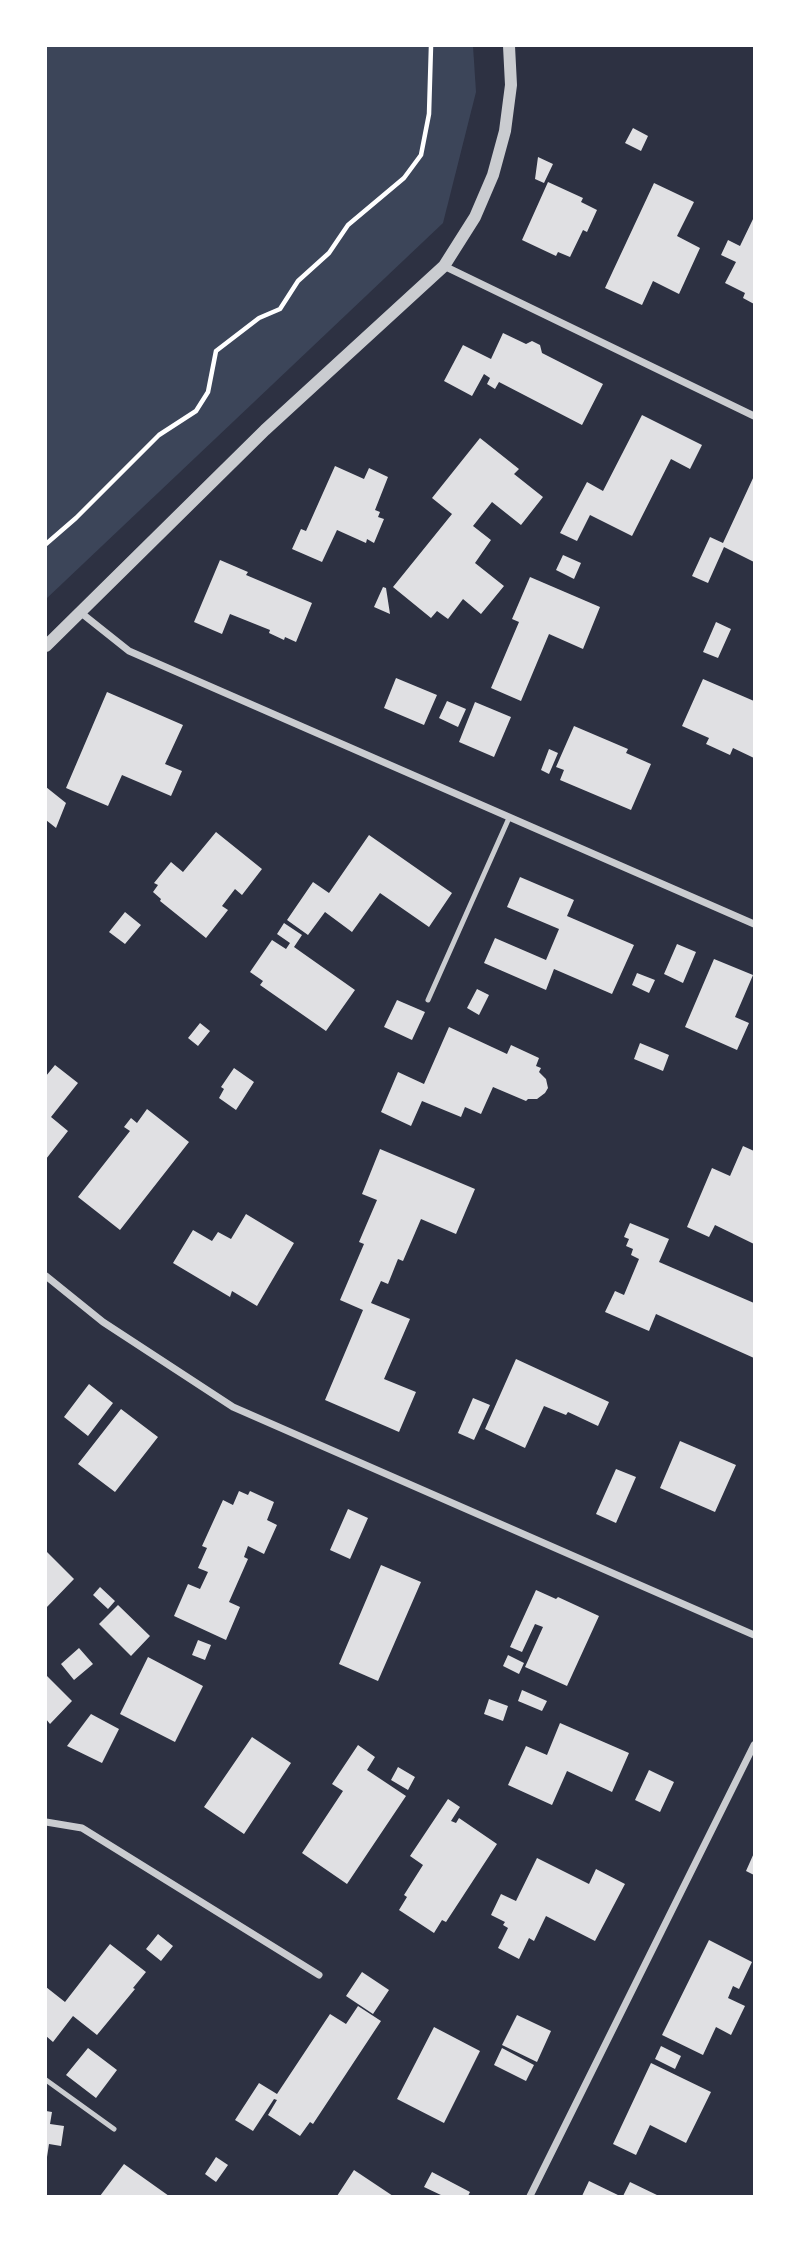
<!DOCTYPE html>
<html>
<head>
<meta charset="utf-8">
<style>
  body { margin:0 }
  #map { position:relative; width:800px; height:2242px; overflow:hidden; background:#2d3142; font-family:"IBM Plex Sans",sans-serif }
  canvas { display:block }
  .frame { position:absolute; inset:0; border:47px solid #fff; pointer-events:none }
</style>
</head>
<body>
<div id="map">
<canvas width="800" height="2242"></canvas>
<div class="frame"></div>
</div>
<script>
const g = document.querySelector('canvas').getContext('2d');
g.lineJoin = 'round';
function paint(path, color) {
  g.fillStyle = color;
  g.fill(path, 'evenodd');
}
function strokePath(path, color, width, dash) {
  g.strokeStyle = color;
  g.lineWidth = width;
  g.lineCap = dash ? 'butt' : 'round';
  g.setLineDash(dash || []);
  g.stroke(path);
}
paint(new Path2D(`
  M46 46H473L476 92 443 223 46 599Z`), '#3c4559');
paint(new Path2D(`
  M633 128 648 136 641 151 625 143Z
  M538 157 553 164 544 183 535 179Z
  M548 182 583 198 581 202 597 210 587 232 583 230 570 257 558 252 556 256 522 240Z
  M654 183 694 202 677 236 700 248 679 294 653 281 642 305 605 288Z
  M754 217V304L743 298 745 293 725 283 736 262 721 255 728 240 740 246Z
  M503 333 526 344 532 341 540 345 542 353 603 384 582 425 499 382 495 389 487 384 490 378 484 374 472 396 444 381 463 345 491 359Z
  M642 415 702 445 690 469 671 459 632 536 590 515 577 541 560 533 587 482 603 491Z
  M480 438 519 469 514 474 543 497 521 525 492 502 473 526 491 540 475 563 504 586 481 614 463 599 448 619 437 611 431 618 393 587 452 514 432 498Z
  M335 466 364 479 369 468 388 477 375 510 380 512 378 517 384 519 374 543 367 539 366 543 337 530 322 562 292 549 301 529 306 531Z
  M754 476V562L724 547 708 583 692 576 710 537 723 543Z
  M563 555 581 563 574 579 556 570Z
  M220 560 248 572 246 575 312 603 296 642 285 637 284 640 269 633 270 630 230 614 222 634 194 622Z
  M530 577 600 607 583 649 549 634 521 701 491 688 519 622 512 619Z
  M383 587 386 588 390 614 374 607Z
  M716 622 731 629 718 658 703 652Z
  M396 678 437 695 424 725 384 708Z
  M703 679 754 701V758L733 748 730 755 706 744 709 738 682 726Z
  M107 692 183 725 165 764 182 771 171 796 122 775 108 806 66 788Z
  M447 701 466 709 458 727 439 718Z
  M475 702 511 717 494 757 459 742Z
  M574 726 628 749 626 753 651 764 631 810 560 780 564 770 556 767Z
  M549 749 558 753 549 774 541 770Z
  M46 787 66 803 56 828 46 820Z
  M216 832 262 869 242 895 235 889 222 906 228 910 206 938 160 901 161 899 153 892 158 885 154 883 171 862 183 872Z
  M369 835 452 893 429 927 380 893 352 932 325 912 308 935 287 920 313 882 329 893Z
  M520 877 574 900 567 916 634 945 612 994 554 969 546 990 484 963 495 938 546 960 559 929 507 907Z
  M125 912 141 925 125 944 109 932Z
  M284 923 302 935 294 947 355 990 326 1031 260 985 263 981 250 972 272 940 286 949 290 943 277 934Z
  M677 944 696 952 683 983 664 974Z
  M714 959 753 975 735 1017 749 1023 737 1050 685 1027Z
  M637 973 655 980 649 993 632 985Z
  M477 989 489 995 479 1015 467 1008Z
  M397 1000 425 1012 412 1040 384 1027Z
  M200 1023 210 1031 198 1046 188 1038Z
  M449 1027 507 1054 511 1045 539 1058 536 1066 541 1068 539 1072 546 1079 548 1088 545 1093 537 1099H528L526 1101 493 1087 481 1114 465 1107 461 1117 422 1101 411 1126 381 1112 398 1072 424 1084Z
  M640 1043 669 1055 663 1071 634 1059Z
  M55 1065 78 1083 51 1117 68 1131 46 1159V1076Z
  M234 1068 254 1082 236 1110 219 1098 224 1089 221 1087Z
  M147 1109 189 1142 120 1230 78 1197 130 1131 124 1127 131 1118 137 1123Z
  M743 1146 754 1151V1244L715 1225 709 1237 687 1227 712 1168 730 1176Z
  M380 1149 475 1189 456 1234 421 1219 403 1261 398 1259 388 1284 381 1281 371 1303 410 1319 384 1379 416 1392 399 1432 325 1400 363 1310 340 1300 364 1244 359 1242 377 1200 362 1194Z
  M246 1214 294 1243 257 1306 232 1291 230 1297 173 1263 193 1230 212 1241 218 1232 231 1239Z
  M630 1223 669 1239 659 1262 754 1303V1358L656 1314 649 1331 605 1312 615 1291 624 1295 639 1259 631 1255 633 1249 626 1246 629 1239 624 1237Z
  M516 1359 609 1402 598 1426 568 1412 566 1415 544 1406 525 1448 485 1429Z
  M89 1384 113 1403 88 1436 64 1417Z
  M473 1398 490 1405 474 1440 458 1433Z
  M121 1409 158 1437 115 1492 78 1464Z
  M680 1441 736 1465 715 1512 660 1488Z
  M616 1469 636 1477 616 1523 596 1514Z
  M239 1491 248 1495 250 1491 274 1502 267 1520 277 1525 264 1554 248 1546 244 1557 248 1559 229 1602 240 1607 226 1640 174 1616 188 1584 200 1589 208 1572 198 1568 207 1548 202 1546 223 1500 233 1505Z
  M348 1509 368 1518 350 1559 330 1550Z
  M46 1551 74 1579 46 1608Z
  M381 1565 421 1582 378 1681 339 1664Z
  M100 1587 115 1601 108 1609 93 1595Z
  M536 1590 556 1599 558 1597 599 1616 567 1686 525 1667 543 1627 535 1624 522 1652 510 1647Z
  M118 1605 150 1636 131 1656 99 1624Z
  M198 1640 211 1645 205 1660 192 1655Z
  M79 1648 93 1664 74 1680 61 1664Z
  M508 1655 524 1663 519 1674 503 1666Z
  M148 1657 203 1686 175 1742 120 1714Z
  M46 1675 72 1701 50 1724 46 1719Z
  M522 1690 547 1701 542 1711 518 1701Z
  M489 1699 508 1706 503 1721 484 1714Z
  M91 1714 119 1729 102 1763 67 1746Z
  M560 1723 629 1753 612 1792 567 1771 552 1805 508 1785 526 1746 547 1755Z
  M252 1737 291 1763 244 1834 204 1807Z
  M358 1745 375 1757 367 1770 406 1796 347 1884 302 1853 343 1791 332 1784Z
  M398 1767 415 1777 408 1790 391 1780Z
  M649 1770 674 1782 660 1812 635 1800Z
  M448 1799 460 1807 451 1821 456 1823 459 1818 497 1844 446 1922 442 1920 434 1933 399 1910 407 1897 404 1895 423 1865 410 1856Z
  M754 1853V1875L746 1871Z
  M537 1858 589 1884 596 1869 625 1884 595 1941 546 1916 534 1941 529 1938 519 1959 498 1948 508 1928 503 1925 505 1922 491 1915 501 1894 516 1901Z
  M158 1934 173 1946 161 1961 146 1949Z
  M709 1940 752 1962 739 1989 733 1986 728 1998 745 2006 731 2035 716 2027 703 2055 662 2035Z
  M110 1944 146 1972 133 1988 135 1989 97 2035 73 2016 53 2042 46 2036V1987L65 2002Z
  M362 1972 389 1990 373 2014 346 1996Z
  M358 2006 381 2021 313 2124 310 2122 300 2136 268 2115 277 2100 274 2099 253 2131 235 2120 259 2083 277 2094 330 2014 346 2024Z
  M517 2015 551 2031 537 2062 502 2045Z
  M434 2027 480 2051 444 2123 397 2099Z
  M661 2046 681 2056 675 2069 655 2059Z
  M88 2048 117 2070 96 2098 66 2075Z
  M502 2048 534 2065 526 2081 494 2065Z
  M651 2063 711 2092 686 2143 650 2125 636 2155 613 2144Z
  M46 2111 52 2112 50 2124 64 2126 61 2146 49 2144 47 2157H46Z
  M216 2157 228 2165 216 2182 205 2174Z
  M124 2164 169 2196H100Z
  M354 2170 393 2196H337Z
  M432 2172 470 2192 468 2196H443L424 2187Z
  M589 2181 620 2196H582Z
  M630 2182 659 2196H623Z`), '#e0e0e3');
strokePath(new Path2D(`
  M46 544 76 518 159 435 196 411 208 392 216 351 259 318 280 309 298 281 329 253 348 225 404 178 421 155 429 114 431 46`), '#fff', 4.5);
strokePath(new Path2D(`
  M428 1000 509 818
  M46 2080 114 2129`), '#caccd0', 5);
strokePath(new Path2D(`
  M444 266 754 416
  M80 612 129 651 754 924
  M46 1276 103 1322 233 1407 754 1635
  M46 1822 82 1828 319 1975
  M530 2196 754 1745`), '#caccd0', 7);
strokePath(new Path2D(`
  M46 646 265 430 444 266 475 217 493 175 505 131 511 85 509 46`), '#caccd0', 12);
</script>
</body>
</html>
